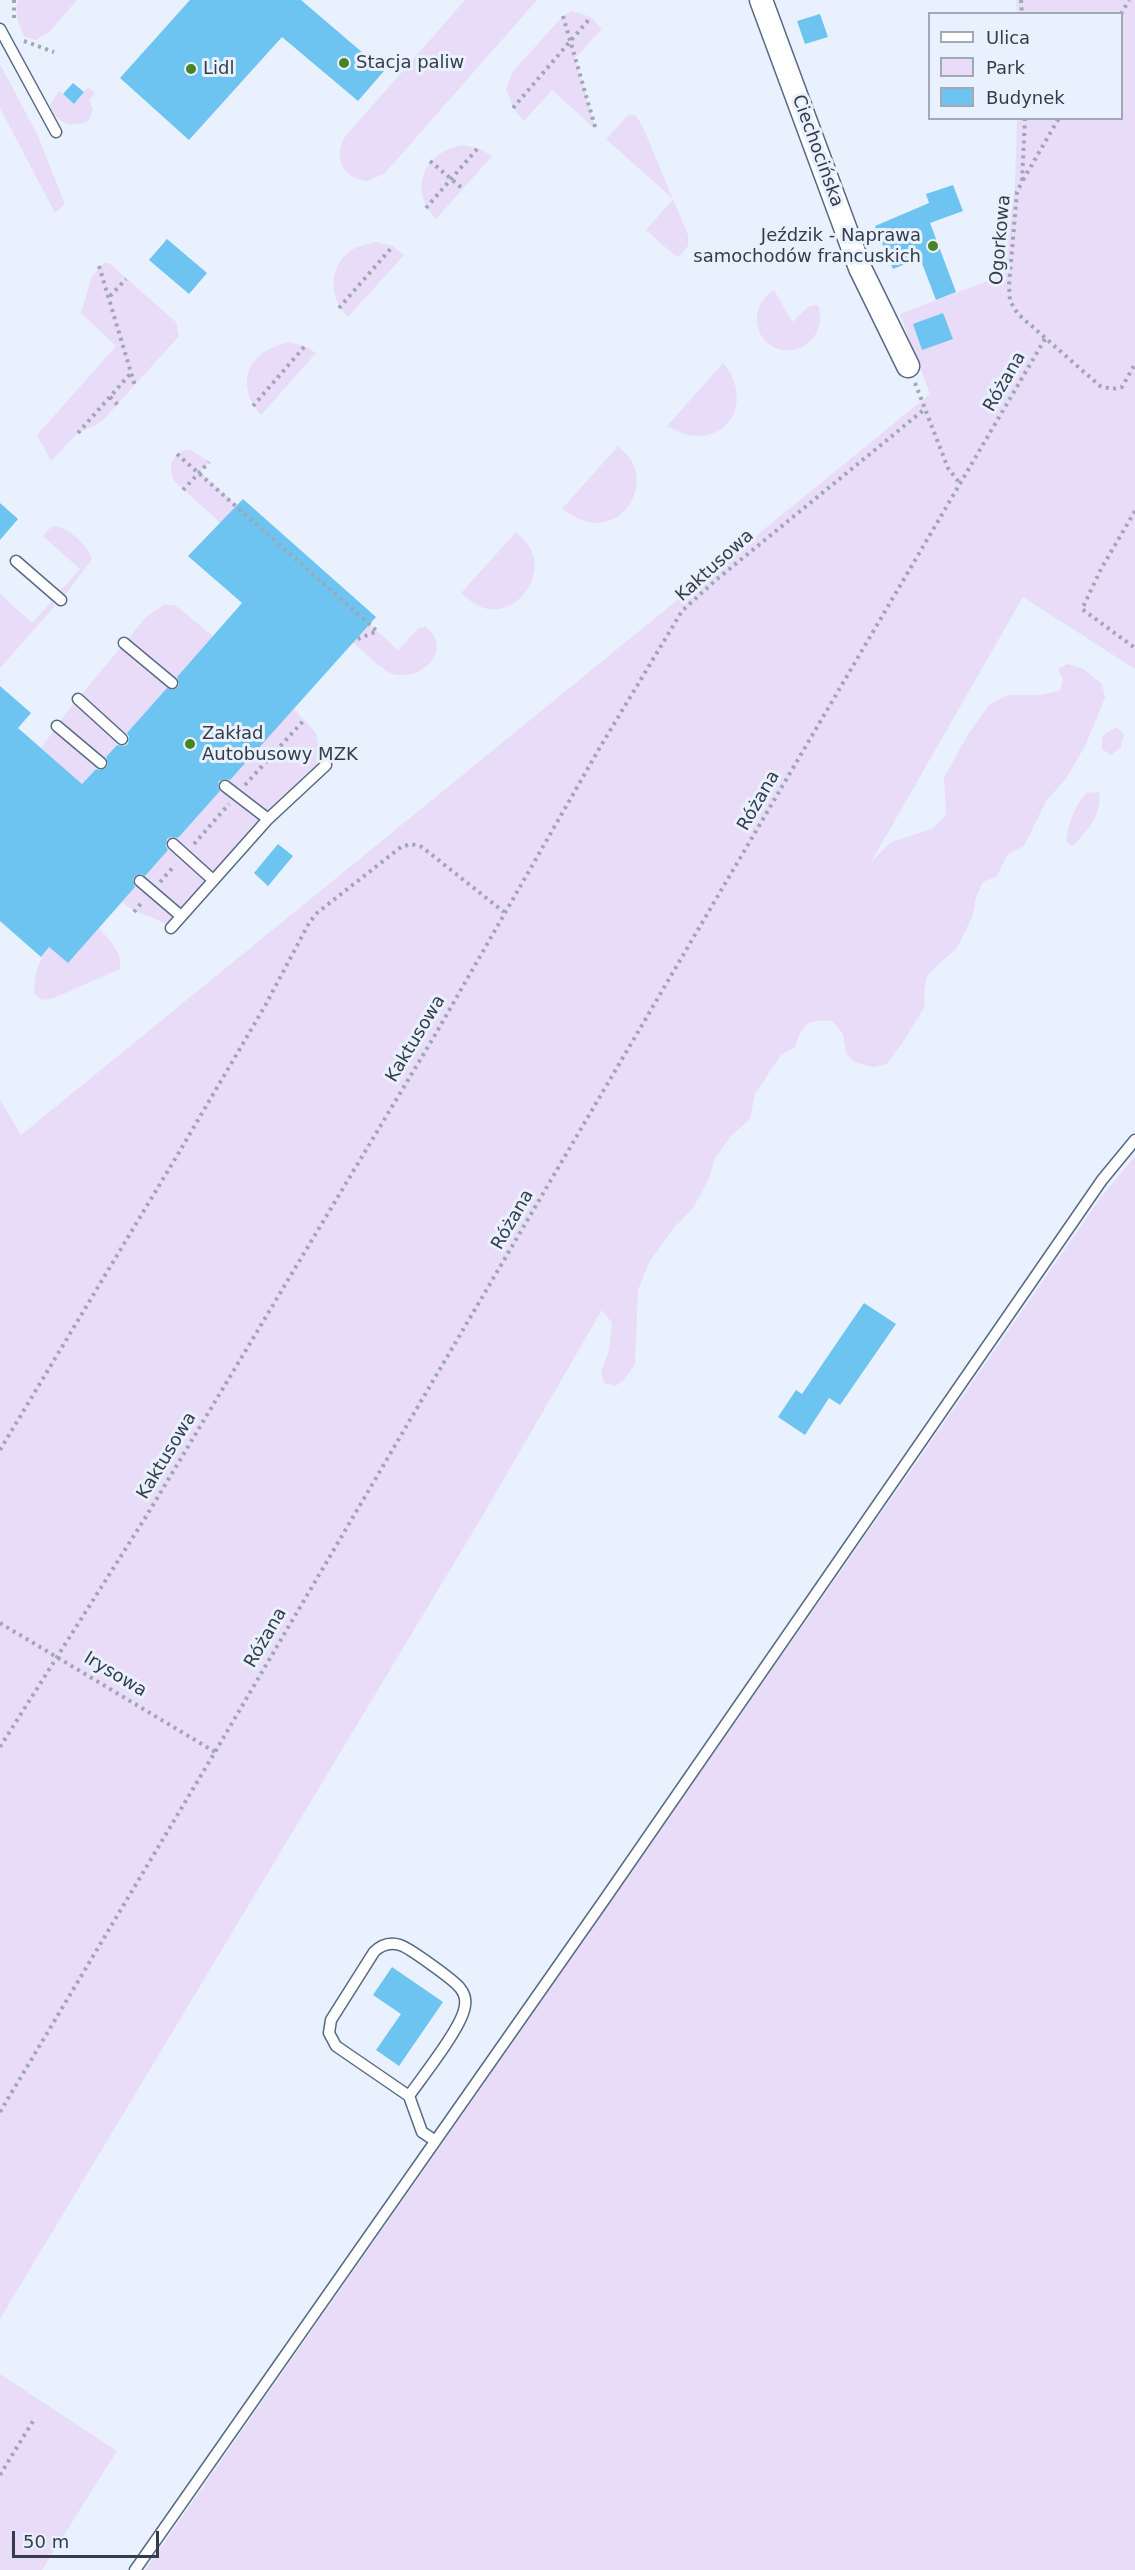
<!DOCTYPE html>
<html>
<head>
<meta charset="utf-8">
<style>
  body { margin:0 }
  #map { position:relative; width:1135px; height:2570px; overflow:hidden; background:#e8f1fd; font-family:"DejaVu Sans",sans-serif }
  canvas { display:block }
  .legend { position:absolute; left:928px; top:12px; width:195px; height:108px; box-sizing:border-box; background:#e8f1fd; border:2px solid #a0a9b5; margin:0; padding:8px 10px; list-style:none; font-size:18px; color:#343d49 }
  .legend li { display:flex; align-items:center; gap:12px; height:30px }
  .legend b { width:30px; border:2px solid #a0a9b5 }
  .scale { position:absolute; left:12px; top:2531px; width:147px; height:27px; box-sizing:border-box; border:3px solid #343d49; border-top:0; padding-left:8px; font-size:18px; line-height:21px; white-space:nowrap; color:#343d49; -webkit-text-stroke:4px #e8f1fd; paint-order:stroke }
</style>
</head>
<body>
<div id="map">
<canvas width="1135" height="2570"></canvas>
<ul class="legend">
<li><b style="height:8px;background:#fff"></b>Ulica</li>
<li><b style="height:16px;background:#e8dcf9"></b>Park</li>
<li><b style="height:16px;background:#6dc4f0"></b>Budynek</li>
</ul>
<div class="scale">50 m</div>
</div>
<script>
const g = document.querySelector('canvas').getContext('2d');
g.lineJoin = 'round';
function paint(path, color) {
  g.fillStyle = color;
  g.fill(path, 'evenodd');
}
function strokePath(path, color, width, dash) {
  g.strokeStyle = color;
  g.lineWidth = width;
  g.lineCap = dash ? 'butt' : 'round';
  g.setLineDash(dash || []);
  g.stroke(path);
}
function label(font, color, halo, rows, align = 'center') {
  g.font = font + ' "DejaVu Sans",sans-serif';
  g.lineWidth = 6;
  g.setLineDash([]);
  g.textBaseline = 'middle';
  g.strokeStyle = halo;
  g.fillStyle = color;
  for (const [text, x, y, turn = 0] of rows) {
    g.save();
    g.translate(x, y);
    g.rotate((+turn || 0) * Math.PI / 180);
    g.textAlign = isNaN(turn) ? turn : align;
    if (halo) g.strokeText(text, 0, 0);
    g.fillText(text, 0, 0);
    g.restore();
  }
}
paint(new Path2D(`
  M18 0H77L49 32 36 40 25 37C18 24 14 14 18 0Z
  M465 0H537L385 173 368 181C344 179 333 160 344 138Z
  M1016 0H1135V669L1023 597 871 862 891 842 932 829 946 815 944 778 968 734 990 704 1008 695H1041L1060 691 1063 679 1058 669 1067 664 1084 669 1102 684 1105 698 1085 746 1065 780 1046 801 1024 846 1007 855 997 876 983 882 976 897 973 915 957 948 927 975 924 993 925 1006 903 1042 887 1064 873 1067 854 1062 846 1053 843 1034 832 1021C808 1019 802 1024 795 1047L780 1056 755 1094 750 1119 731 1136 715 1158 709 1179 693 1208 674 1228 649 1262 638 1290 635 1364 624 1380 615 1386 604 1383 601 1371 609 1351 612 1323 602 1310 480 1520 0 2319V1100L21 1135 930 394 900 314 1003 275 1015 184 1017 119 1122 118V14L1017 13Z
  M572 11 591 17 602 29 575 58 596 130 552 90 524 121 513 108 506 89 513 71 563 16Z
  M0 64 38 136 65 204 55 213 0 108Z
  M88 87 95 93 89 100 93 109 89 120C74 130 54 123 50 105L59 91 74 104Z
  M629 114 636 116 642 125 688 235V246L679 257 674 255 646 230 673 199 606 139Z
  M461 145 478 148 492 156 436 219C408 189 423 154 461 145Z
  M376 242 393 246 404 255 348 317C327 296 328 261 357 247 363 245 370 244 376 242Z
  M104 263H109L176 322 179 336 106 417 95 426 78 433 51 461 37 435 116 346 81 313 92 276Z
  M774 290 792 322 808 307 816 305 819 307C829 357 762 366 757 322 756 307 763 298 774 290Z
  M289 342 305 346 316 353 261 415C233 382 249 351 289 342Z
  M723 363C748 391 739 435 698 436 687 436 677 431 667 426Z
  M618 446C623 451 628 455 631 460 647 486 628 522 597 523 584 523 573 516 562 509Z
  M184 450H191L209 462 200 472 398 650 419 628 426 627C455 651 419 684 390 673 386 671 382 667 378 665L175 482C168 468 170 458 184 450Z
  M52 526C67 525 88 546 92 559L66 594 59 592 80 569 43 536Z
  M516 532C520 536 526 541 529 546 548 576 516 620 481 607 473 604 467 598 461 593Z
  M0 594 32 623 52 601 55 606 0 668Z
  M164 605H175L213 636 82 784 41 748 67 712 146 617Z
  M293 708 316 733 318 744 326 765 171 928C153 914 140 917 122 902Z
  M1116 727 1124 734 1121 747 1111 755 1102 749V736Z
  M1099 792C1103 813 1087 832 1073 846L1066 842C1068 824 1074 807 1086 793Z
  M99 928C109 940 123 952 120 969L54 998 42 1000 35 995C32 979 39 959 49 947L68 963Z
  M1135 1156V2570H145L1063 1252 1101 1197Z
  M0 2374 117 2451 42 2570H0Z`), '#e8dcf9');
paint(new Path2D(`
  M190 0H301L384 71 358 101 282 37 189 140 120 78Z
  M820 14 828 37 805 44 797 21Z
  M73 83 84 92 74 104 63 94Z
  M953 185 963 211 930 223 956 292 936 300 920 258 893 269 875 226 929 203 926 194Z
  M167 239 207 273 189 294 149 260Z
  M943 313 953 339 922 350 913 324Z
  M243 499 376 617 230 780 225 779 219 781 218 786 220 791 178 838 171 837 167 839 166 846 168 850 145 876 141 874 135 876 133 880 135 887 68 963 49 947 41 957 0 921V686L31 713 18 728 82 784 96 769 100 770 106 768 108 764 106 757 117 745 124 746 128 744 129 737 127 733 167 688 171 690 177 688 179 684 177 677 242 603 188 556Z
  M0 503 18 519 0 540Z
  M278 844 293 856 268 886 254 873Z
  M864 1303 896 1324 840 1405 829 1398 805 1435 778 1417 796 1390 802 1394Z
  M392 1967 443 2002 399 2066 376 2050 401 2014 373 1995Z`), '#6dc4f0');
const lane = new Path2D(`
  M0 29 56 132
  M16 561 61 600
  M124 643 172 683
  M78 699 122 739
  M57 726 101 763
  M225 786 268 819
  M173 844 213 880
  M140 881 181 916
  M171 928 268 819 326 765
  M409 2096C422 2077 464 2025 465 2005 466 1999 464 1993 460 1988 454 1980 408 1947 400 1945 390 1942 381 1945 374 1952L331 2020 329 2033 336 2046 409 2096 422 2132 434 2140
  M135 2570 607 1896 1102 1180 1135 1140`);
const street = new Path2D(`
  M761 0 860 268 908 366`);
strokePath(lane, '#576a85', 13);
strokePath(street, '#576a85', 25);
strokePath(new Path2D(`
  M14 0V22
  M1021 0 1022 14
  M1121 14 1129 0
  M563 16 596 130
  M24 41 54 52
  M513 108 591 17
  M1025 118 1022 182 1017 192 1009 285 1010 301 1018 314 1100 386 1112 389 1122 387 1135 364
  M430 161 463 189
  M1023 180 1059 118
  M426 208 478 148
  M99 266 135 386
  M110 296 126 279
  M339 308 393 246
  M915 383 948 468 961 485
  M110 397 118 405
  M253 406 305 346
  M78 433 131 373
  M177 454 377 631 353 641
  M183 490 209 462
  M1135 511 1101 569 1082 609 1135 648
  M245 785 305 719
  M194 844 229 804
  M160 882 175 865
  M134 912 143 901
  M0 1450 178 1154 265 1006 309 923 317 913 401 847 411 844 422 847 504 912
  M0 1623 215 1752
  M0 1747 147 1515 435 1035 599 749 682 611 716 580 926 408
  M0 2112 215 1752 1045 339
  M0 2475 33 2421`), '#9ea7b3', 4, [3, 4.5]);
strokePath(lane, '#fff', 10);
strokePath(street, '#fff', 22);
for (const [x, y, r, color] of [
  [344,63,6,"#478524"],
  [191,69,6,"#478524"],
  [933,246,6,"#478524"],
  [190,744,6,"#478524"]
]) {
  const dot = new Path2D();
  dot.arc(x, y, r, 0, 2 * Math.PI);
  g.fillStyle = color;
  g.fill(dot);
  strokePath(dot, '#e8f1fd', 2);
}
label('18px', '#343d49', '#e8f1fd', [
  ["Stacja paliw",356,63],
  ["Lidl",203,69],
  ["Jeździk - Naprawa",921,236,"right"],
  ["samochodów francuskich",921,257,"right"],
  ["Zakład",202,734],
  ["Autobusowy MZK",202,755]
], 'left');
label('18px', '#343d49', '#e8f1fd', [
  ["Ciechocińska",817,151,70],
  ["Ogorkowa",1001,240,-85],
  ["Różana",1005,382,-60],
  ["Kaktusowa",715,566,-42],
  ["Różana",759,801,-60],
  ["Kaktusowa",416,1039,-59],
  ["Różana",513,1220,-60],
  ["Kaktusowa",167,1456,-59],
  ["Różana",266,1638,-60],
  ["Irysowa",115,1675,31]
]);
</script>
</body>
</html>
